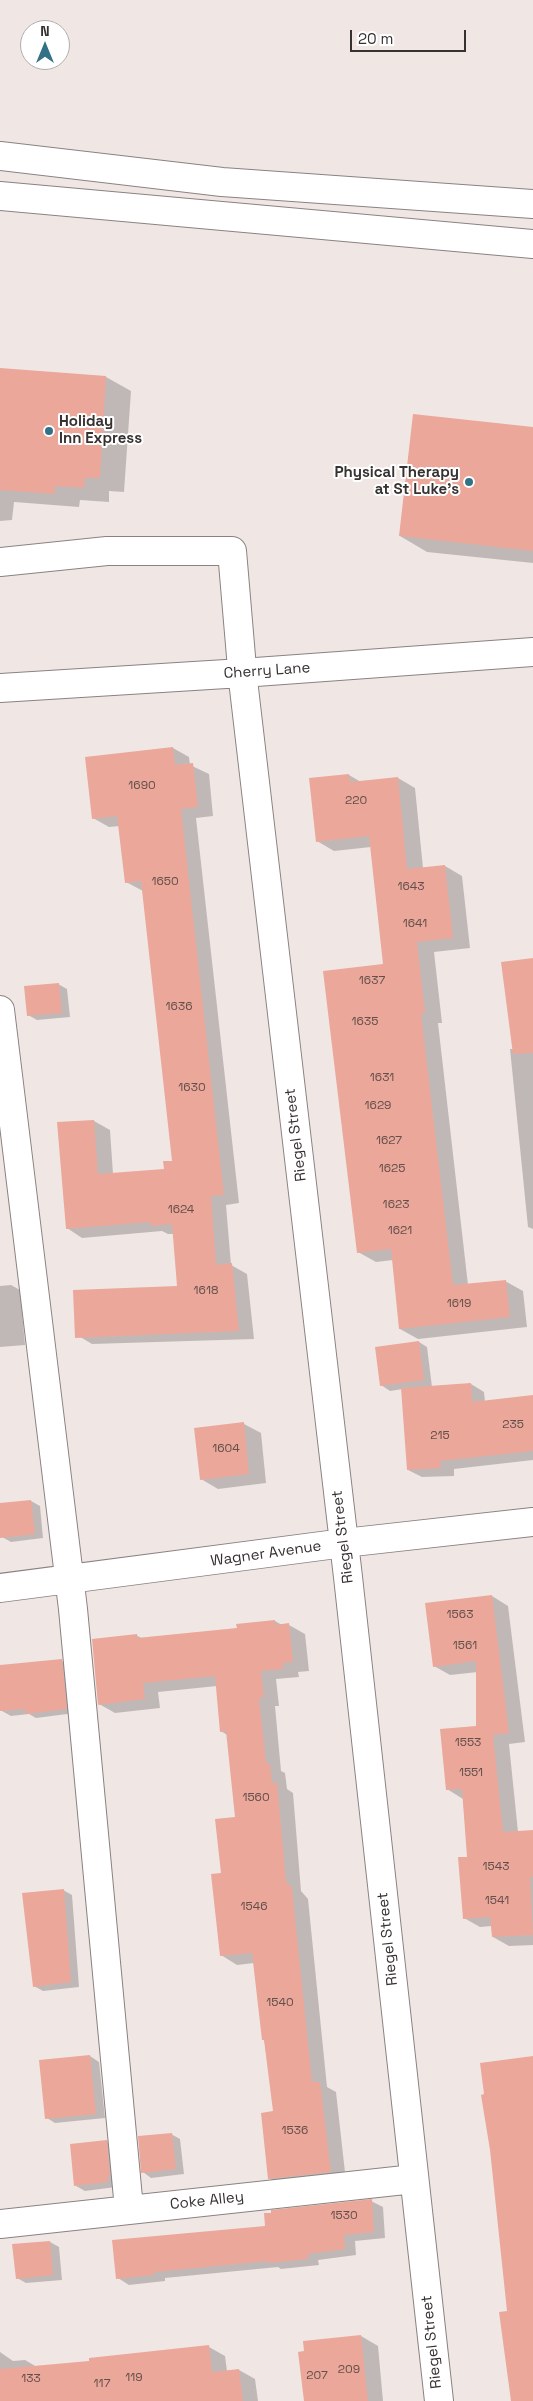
<!DOCTYPE html>
<html>
<head>
<meta charset="utf-8">
<style>
  body { margin:0 }
  #map { position:relative; width:533px; height:2401px; overflow:hidden; background:#f0e7e5; font-family:"Space Grotesk",sans-serif }
  canvas { display:block }
  .north { position:absolute; left:20px; top:20px; width:50px; height:50px; box-sizing:border-box; background:#fff; border:1px solid #afadad; border-radius:50%; rotate:0deg; font-size:14px; font-weight:700; line-height:20px; text-align:center; color:#363231 }
  .north::after { content:''; display:block; margin:auto; width:18px; height:22px; background:#337187; clip-path:polygon(50% 0,100% 100%,50% 72%,0 100%) }
  .scale { position:absolute; left:350px; top:30px; width:116px; height:22px; box-sizing:border-box; border:2px solid #363231; border-top:0; padding-left:6px; font-size:15px; line-height:18px; white-space:nowrap; color:#363231; -webkit-text-stroke:4px #fff; paint-order:stroke }
</style>
</head>
<body>
<div id="map">
<canvas width="533" height="2401"></canvas>
<div class="north">N</div>
<div class="scale">20 m</div>
</div>
<script>
const g = document.querySelector('canvas').getContext('2d');
g.lineJoin = 'round';
function paint(path, color) {
  g.fillStyle = color;
  g.fill(path, 'evenodd');
}
function strokePath(path, color, width, dash) {
  g.strokeStyle = color;
  g.lineWidth = width;
  g.lineCap = dash ? 'butt' : 'round';
  g.setLineDash(dash || []);
  g.stroke(path);
}
function label(font, color, halo, rows, align = 'center') {
  g.font = font + ' "Space Grotesk",sans-serif';
  g.lineWidth = 4;
  g.setLineDash([]);
  g.textBaseline = 'middle';
  g.strokeStyle = halo;
  g.fillStyle = color;
  for (const [text, x, y, turn = 0] of rows) {
    g.save();
    g.translate(x, y);
    g.rotate((+turn || 0) * Math.PI / 180);
    g.textAlign = isNaN(turn) ? turn : align;
    if (halo) g.strokeText(text, 0, 0);
    g.fillText(text, 0, 0);
    g.restore();
  }
}
paint(new Path2D(`
  M0 369 106 377 131 391 124 492 109 491V502L80 500 79 507 14 502 12 520 0 521Z
  M533 428V563L427 552 400 536Z
  M173 748 189 757 190 765 209 774 213 816 196 818 239 1203 226 1205 231 1265 247 1274 254 1339 92 1344 77 1335 179 1287 174 1234H168L162 1231 82 1238 67 1228 94 1121 110 1130 113 1174 165 1170 173 1162 143 891 126 882 120 826 109 827 93 818 86 758Z
  M349 775 361 782 398 778 415 788 423 868 445 866 462 876 470 948 434 952 442 1023H438L468 1285 505 1281 523 1291 527 1327 418 1339 400 1329 393 1260 376 1262 358 1252 385 965 371 847 334 851 317 841Z
  M533 959V1229L528 1227 510 1049H513Z
  M58 984 67 989 70 1017 37 1020 28 1015Z
  M11 1285 20 1290 25 1345 0 1347V1286Z
  M419 1342 427 1347 432 1387 471 1384 484 1392 485 1402 533 1396V1460L454 1469V1476L422 1477 408 1470 403 1389 390 1391 381 1385Z
  M244 1424 261 1433 266 1483 218 1489 201 1479Z
  M31 1501 40 1506 43 1538 11 1542 2 1537 0 1505Z
  M492 1596 508 1606 525 1742 509 1744 518 1832 533 1831V1945L509 1946 493 1937 492 1926 480 1927 464 1918 468 1858 463 1799 447 1789 478 1727V1672L450 1675 434 1666Z
  M275 1621 282 1625H289L305 1634 309 1671 298 1672 299 1677 276 1679 279 1706H275L281 1771 285 1773 287 1789 293 1793 301 1891 308 1899 327 2087 336 2092 346 2181 285 2188 269 2178 274 2112 254 1963 237 1965 221 1955 222 1874 236 1818 227 1735 221 1731 217 1686 158 1692 160 1708 115 1713 99 1704 136 1635 143 1639 238 1629Z
  M62 1661 71 1666 75 1713 36 1718 29 1714 11 1716 2 1711 0 1666Z
  M63 1890 72 1895 79 1987 43 1991 34 1986Z
  M90 2056 99 2062 105 2118 55 2123 47 2118Z
  M171 2134 180 2139 184 2174 151 2178 143 2172Z
  M107 2141 115 2146 116 2187 85 2191 76 2186Z
  M371 2201 383 2207 385 2238 355 2241 356 2255 318 2260 319 2265 281 2269 278 2267 165 2278V2281L129 2285 118 2278 267 2227Z
  M50 2242 59 2247 62 2280 26 2283 17 2278Z
  M361 2336 378 2346 383 2401H305V2352Z
  M209 2347 225 2356 227 2371 239 2370 255 2379 258 2401H0V2352L13 2361 25 2360 37 2367 91 2362Z`), '#0003');
paint(new Path2D(`
  M0 368 106 376 100 478H85L84 488 55 486V494L0 490Z
  M413 414 533 427V551L399 536Z
  M173 747 175 765 193 763 198 807 181 809 224 1195 211 1196 216 1265 232 1263 239 1331 75 1338 73 1290 177 1286 172 1224 151 1226 150 1222 66 1229 57 1122 94 1120 98 1174 164 1169 163 1161H172L141 881 125 883 117 816 92 819 85 757Z
  M349 774 350 782 398 777 407 869 445 865 453 938 417 942 425 1013 421 1014 453 1285 506 1280 510 1317 399 1329 391 1249 357 1253 323 971 383 964 369 836 316 842 309 778Z
  M533 958V1053L513 1054 501 962Z
  M59 983 62 1013 27 1016 24 986Z
  M419 1341 424 1380 380 1386 375 1347Z
  M471 1383 472 1402 533 1395V1451L440 1461 441 1468 407 1470 401 1388Z
  M244 1422 249 1474 200 1480 194 1428Z
  M31 1500 35 1534 0 1538V1503Z
  M492 1595 509 1733 493 1735 503 1832 533 1830V1877H530L533 1935 492 1937 490 1917 463 1919 458 1857H467L462 1789 446 1790 440 1729 476 1726V1661L433 1667 425 1603Z
  M275 1620V1625L289 1623 293 1662 283 1663V1669L261 1671 264 1697 259 1698 266 1763H270L272 1783 277 1782 286 1881 292 1888 312 2082H320L331 2172 268 2179 261 2113 273 2111 264 2040H262L252 1953 220 1956 211 1874 221 1873 215 1819 235 1817 226 1731 220 1732 215 1676 143 1683 145 1699 98 1705 92 1639 137 1634V1638L237 1628 236 1624Z
  M62 1659 67 1709 26 1714 25 1709 0 1711V1665Z
  M64 1889 71 1982 33 1987 22 1893Z
  M90 2055 96 2114 45 2119 39 2060Z
  M533 2056V2401H511L499 2312 507 2311 490 2150 481 2095 484 2094 480 2063Z
  M172 2133 176 2169 141 2173 138 2136Z
  M107 2140 110 2177H107L108 2182 74 2186 70 2144Z
  M372 2199 374 2232 344 2235 345 2249 308 2254V2259L269 2263 268 2261 154 2272V2275L116 2279 112 2240 265 2226 264 2213H271V2210Z
  M50 2241 53 2275 16 2279 12 2244Z
  M361 2335 368 2401H304L298 2352 304 2351 303 2341Z
  M209 2345 212 2372 239 2369 243 2401H0V2369L89 2361V2358Z`), '#eba79a');
const minor = new Path2D(`
  M0 562 107 551H232L243 680 348 1577 439 2401
  M0 688 242 673 533 652
  M0 1010 73 1609 129 2209
  M0 1588 344 1543 533 1522
  M0 2224 414 2179`);
const highway = new Path2D(`
  M0 156 222 182 533 204
  M0 196 533 244`);
strokePath(minor, '#8a8281', 30);
strokePath(highway, '#8a8281', 30);
strokePath(minor, '#fff', 28);
strokePath(highway, '#fff', 28);
for (const [x, y, r, color] of [
  [49,431,5,"#337187"],
  [469,482,5,"#337187"]
]) {
  const dot = new Path2D();
  dot.arc(x, y, r, 0, 2 * Math.PI);
  g.fillStyle = color;
  g.fill(dot);
  strokePath(dot, '#fff', 2);
}
label('12px', '#634f4b', null, [
  ["1690",142,786],
  ["220",356,801],
  ["1650",165,882],
  ["1643",411,887],
  ["1641",415,924],
  ["1637",372,981],
  ["1636",179,1007],
  ["1635",365,1022],
  ["1631",382,1078],
  ["1630",192,1088],
  ["1629",378,1106],
  ["1627",389,1141],
  ["1625",392,1169],
  ["1623",396,1205],
  ["1624",181,1210],
  ["1621",400,1231],
  ["1618",206,1291],
  ["1619",459,1304],
  ["235",513,1425],
  ["215",440,1436],
  ["1604",226,1449],
  ["1563",460,1615],
  ["1561",465,1646],
  ["1553",468,1743],
  ["1551",471,1773],
  ["1560",256,1798],
  ["1543",496,1867],
  ["1541",497,1901],
  ["1546",254,1907],
  ["1540",280,2003],
  ["1536",295,2131],
  ["1530",344,2216],
  ["209",349,2370],
  ["207",317,2376],
  ["119",134,2378],
  ["133",31,2379],
  ["117",102,2384]
]);
label('bold 15px', '#363231', '#fff', [
  ["Holiday",59,422],
  ["Inn Express",59,439],
  ["Physical Therapy",459,473,"right"],
  ["at St Luke's",459,490,"right"]
], 'left');
label('15px', '#363231', '#fff', [
  ["Cherry Lane",267,671,-4],
  ["Riegel Street",296,1135,-97],
  ["Riegel Street",343,1537,-97],
  ["Wagner Avenue",266,1554,-8],
  ["Riegel Street",388,1939,-96],
  ["Coke Alley",207,2201,-6],
  ["Riegel Street",432,2342,-96]
]);
</script>
</body>
</html>
